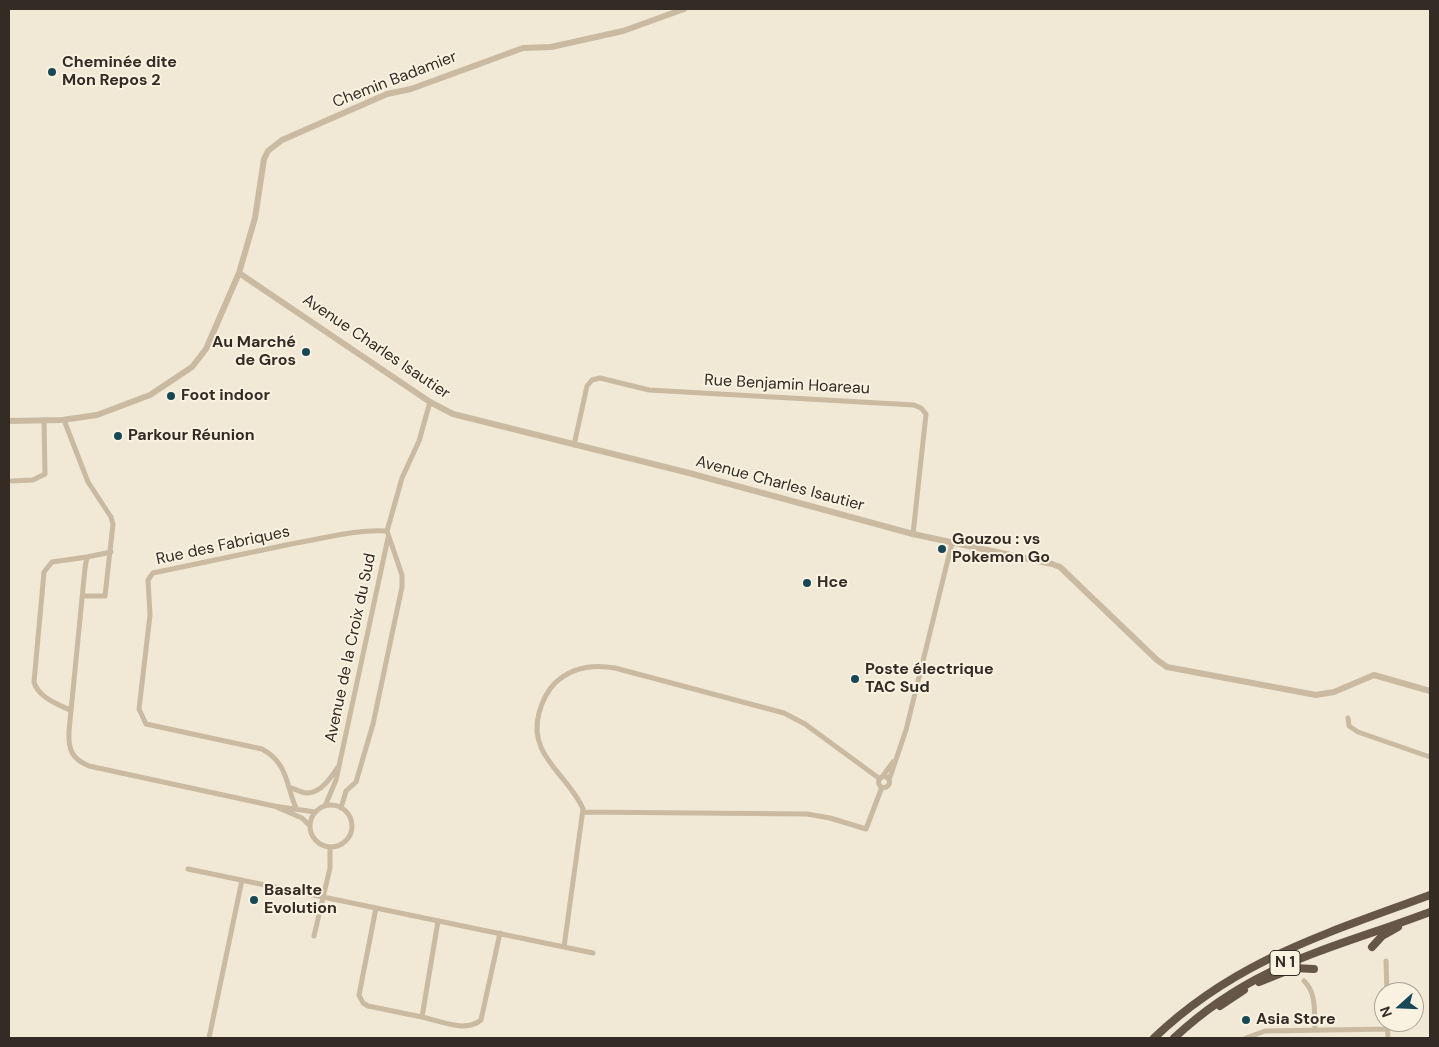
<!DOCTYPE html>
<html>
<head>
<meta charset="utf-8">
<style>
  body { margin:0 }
  #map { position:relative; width:1439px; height:1047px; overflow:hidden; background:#f1e8d5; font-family:"DM Sans",sans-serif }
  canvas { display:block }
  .frame { position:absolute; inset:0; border:10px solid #332b24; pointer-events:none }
  .north { position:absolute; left:1374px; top:982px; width:50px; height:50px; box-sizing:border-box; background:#f9f2e1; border:1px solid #aaa295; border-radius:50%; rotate:250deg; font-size:14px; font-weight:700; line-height:20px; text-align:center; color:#332b24 }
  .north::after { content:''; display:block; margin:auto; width:18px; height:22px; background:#184856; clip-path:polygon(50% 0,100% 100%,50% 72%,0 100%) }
</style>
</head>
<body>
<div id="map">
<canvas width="1439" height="1047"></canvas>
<div class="frame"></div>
<div class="north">N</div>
</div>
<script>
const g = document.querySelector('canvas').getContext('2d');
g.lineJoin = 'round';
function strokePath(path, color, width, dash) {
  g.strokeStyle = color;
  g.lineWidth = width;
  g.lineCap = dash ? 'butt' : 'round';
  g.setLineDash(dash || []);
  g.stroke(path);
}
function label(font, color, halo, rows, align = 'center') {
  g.font = font + ' "DM Sans",sans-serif';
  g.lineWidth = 4;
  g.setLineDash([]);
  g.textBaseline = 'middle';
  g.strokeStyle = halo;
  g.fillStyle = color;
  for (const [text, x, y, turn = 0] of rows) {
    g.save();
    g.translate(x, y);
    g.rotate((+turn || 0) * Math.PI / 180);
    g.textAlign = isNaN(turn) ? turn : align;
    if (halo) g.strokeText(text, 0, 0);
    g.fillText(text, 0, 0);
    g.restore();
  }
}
strokePath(new Path2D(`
  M64 420 88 482 111 517 113 524 105 596H83
  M574 445 587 386 592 380 600 378 649 390 914 405 921 408 926 414 913 534
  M12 481 33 480 45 474 44 420
  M111 552 87 557 85 568 69 731C68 750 72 759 89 766L274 806
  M70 710C57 704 38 697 34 682L44 572 52 562 87 557
  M1348 718 1349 726 1358 732 1430 757
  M878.5 782a5.5 5.5 0 1 1 11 0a5.5 5.5 0 1 1-11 0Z
  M882 777 893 762
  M889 780 906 730 952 543
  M292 788C297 790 302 793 307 793 320 793 331 778 337 768
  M310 826a21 21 0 1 1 42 0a21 21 0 1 1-42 0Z
  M325 806 336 780 388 538
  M296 808C286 785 288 763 262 749L146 724 139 709 150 615 148 580 153 573C200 563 248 553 296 543 326 538 357 529 387 531
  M341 808 346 791 356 782 373 724 402 587V575L387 531 402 478 419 441 430 402
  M583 812 807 814 830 818 866 829 882 787
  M310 826 302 818 274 806 315 812
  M188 869 593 953
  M376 908 359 995 363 1003 368 1006 422 1017 438 921
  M314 936 330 868V847
  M564 947 583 809C569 775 527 756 539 713 542 702 547 691 555 683 572 667 593 664 615 668L784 713 805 724 880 779
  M1386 961 1387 992
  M1304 981C1317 993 1314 1013 1315 1030
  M422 1017C440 1021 466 1033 481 1020L500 933
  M1387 1022 1388 1038
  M209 1038 242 880
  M1246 1038 1265 1031 1388 1029`), '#c9baa1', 5);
strokePath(new Path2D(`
  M239 273 430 402 453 414 689 473 913 534 1052 564 1060 567 1157 660 1167 667 1316 695 1334 692 1374 675 1430 691
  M9 421 62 420 97 415 150 395 192 367 206 349 239 273 255 218 264 159 268 151 282 140 387 94 411 89 523 48 551 47 623 31 684 9`), '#c9baa1', 6);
strokePath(new Path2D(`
  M1372 947 1382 936 1398 927
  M1259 982 1294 968 1314 969
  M1220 1006 1244 990
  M1154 1038C1235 960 1328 933 1430 895
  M1174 1038C1254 963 1332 949 1430 912`), '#665648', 8);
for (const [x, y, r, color] of [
  [52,72,5,"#184856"],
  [306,352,5,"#184856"],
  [171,396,5,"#184856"],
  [118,436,5,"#184856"],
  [942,549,5,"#184856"],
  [807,583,5,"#184856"],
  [855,679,5,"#184856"],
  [254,900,5,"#184856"],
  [1246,1020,5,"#184856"]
]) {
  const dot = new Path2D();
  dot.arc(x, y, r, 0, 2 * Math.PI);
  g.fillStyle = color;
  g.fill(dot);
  strokePath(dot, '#f9f2e1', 2);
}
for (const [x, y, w] of [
  [1285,963,30]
]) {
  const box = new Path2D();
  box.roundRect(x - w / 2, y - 12.5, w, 25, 4);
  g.fillStyle = '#f9f2e1';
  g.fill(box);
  strokePath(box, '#332b24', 1);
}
label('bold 15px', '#332b24', null, [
  ["N 1",1285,963]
]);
label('bold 16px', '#332b24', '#f9f2e1', [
  ["Cheminée dite",62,63],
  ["Mon Repos 2",62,81],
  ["Au Marché",296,343,"right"],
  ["de Gros",296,361,"right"],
  ["Foot indoor",181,396],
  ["Parkour Réunion",128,436],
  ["Gouzou : vs",952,540],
  ["Pokemon Go",952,558],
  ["Hce",817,583],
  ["Poste électrique",865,670],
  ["TAC Sud",865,688],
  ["Basalte",264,891],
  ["Evolution",264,909],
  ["Asia Store",1256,1020]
], 'left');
label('16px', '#332b24', '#f9f2e1', [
  ["Chemin Badamier",395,80,-21],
  ["Avenue Charles Isautier",376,347,34],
  ["Rue Benjamin Hoareau",787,385,3],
  ["Avenue Charles Isautier",780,484,15],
  ["Rue des Fabriques",223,546,-12],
  ["Avenue de la Croix du Sud",351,648,-78]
]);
</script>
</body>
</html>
